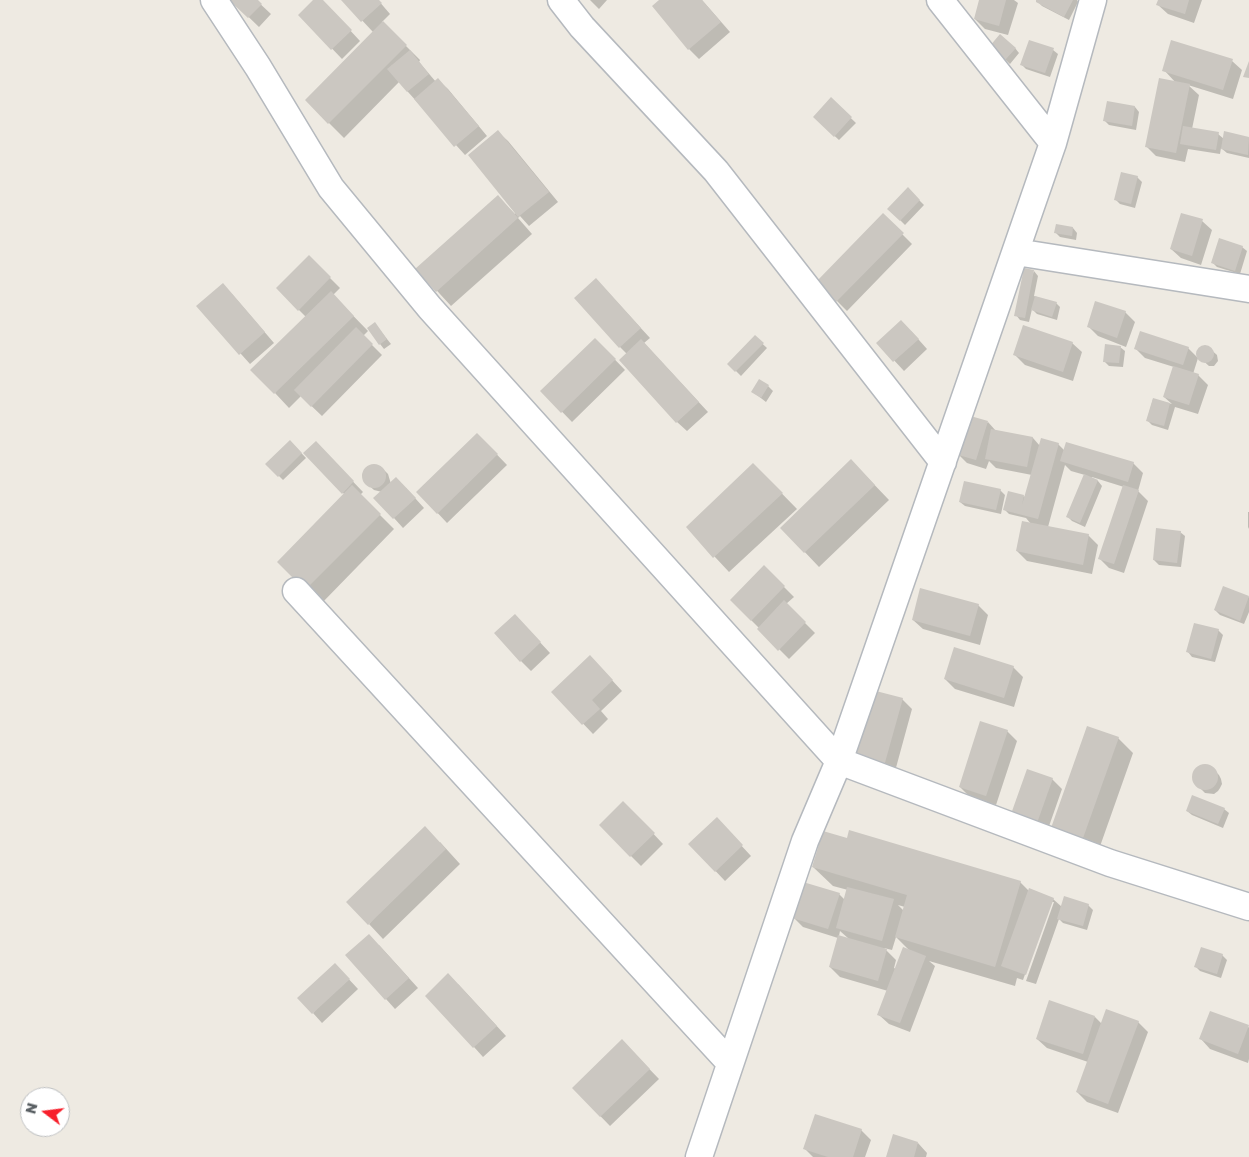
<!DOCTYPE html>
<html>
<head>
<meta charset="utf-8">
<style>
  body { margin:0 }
  #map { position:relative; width:1249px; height:1157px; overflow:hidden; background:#eeeae2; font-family:"Golos Text",sans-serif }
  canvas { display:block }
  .north { position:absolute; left:20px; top:1087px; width:50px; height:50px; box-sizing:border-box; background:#fff; border:1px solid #bdbfc1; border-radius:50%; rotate:285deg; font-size:14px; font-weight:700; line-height:20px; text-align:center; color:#5a6064 }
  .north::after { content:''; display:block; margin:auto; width:18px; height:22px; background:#f7202c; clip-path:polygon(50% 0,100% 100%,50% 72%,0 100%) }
</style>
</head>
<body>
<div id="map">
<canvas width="1249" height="1157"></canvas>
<div class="north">N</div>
</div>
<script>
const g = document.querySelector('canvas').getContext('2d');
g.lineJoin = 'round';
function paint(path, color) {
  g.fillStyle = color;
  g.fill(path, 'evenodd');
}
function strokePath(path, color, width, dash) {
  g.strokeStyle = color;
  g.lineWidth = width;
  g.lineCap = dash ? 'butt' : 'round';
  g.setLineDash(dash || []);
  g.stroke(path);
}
paint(new Path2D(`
  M231 0H256L271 14 259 27Z
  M315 0H322L360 41 342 59 300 15Z
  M343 0H378L390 14 382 22 420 60 419 62 436 82 438 80 448 89 487 136 465 155 399 82 344 138 306 100 373 32Z
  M590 0H607L599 9Z
  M661 0H702L730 32 699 59 689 49Z
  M980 0H1014L1018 3 1008 35 985 29 975 19Z
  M1038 0H1077L1078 2 1069 20 1042 6 1037 1Z
  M1159 0H1202L1194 23 1168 14 1158 5Z
  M1015 48 1019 53 1010 64 996 51Z
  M1053 50 1058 54 1050 77 1026 69 1022 65Z
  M1232 61 1242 70 1233 99 1188 85 1199 95 1192 129 1218 134 1224 139 1225 133 1249 138V158L1227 153 1221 148 1220 154 1188 149 1185 162 1156 156 1146 146 1176 83 1164 70Z
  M831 99 856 123 839 140 814 117Z
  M1108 102 1135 107 1139 112 1136 130 1109 125 1104 120Z
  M498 132 508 141 558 202 529 226 520 216 518 218 532 234 451 306 417 269 498 197 515 214 516 212Z
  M1137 177 1142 182 1135 208 1120 204 1115 199Z
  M908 189 924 205 905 225 889 209Z
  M883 215 912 244 847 311 818 282Z
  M1202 221 1212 230 1201 265 1181 258 1171 249Z
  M1073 228 1077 233 1076 240 1060 237 1055 232Z
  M1242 247 1247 251 1240 274 1217 267 1212 262Z
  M309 257 340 288 333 295 368 331 363 336 382 355 322 416 301 396 289 408 275 393 306 317 277 288Z
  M1034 271 1038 276 1034 296 1056 303 1060 307 1057 320 1037 314 1032 309 1029 322 1020 320 1016 315Z
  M605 289 650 338 644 343 708 412 687 431 677 422 627 354 620 347Z
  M232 294 274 343 250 364 198 306Z
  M1125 312 1135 322 1126 347 1098 336 1088 326Z
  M375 324 391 344 384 349 380 344Z
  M911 331 927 349 904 371 878 343Z
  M755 337 767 348 741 376 729 364Z
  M595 339 625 370 572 422 542 391Z
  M1072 343 1082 352 1073 381 1025 365 1015 355Z
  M1120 347 1125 351 1123 367 1109 366 1104 361Z
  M1202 347H1208L1217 355 1218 361 1214 366H1209L1199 357 1198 352Z
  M1135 348H1188L1198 358 1193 374 1198 375 1208 385 1198 414 1175 407 1168 430 1152 425 1147 420 1153 399 1172 404 1164 397 1174 367 1145 358Z
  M768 386 773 391 766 402 753 392Z
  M988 422 996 431 1033 438 1040 446 1058 444 1064 450 1133 463 1143 473 1138 491 1148 501 1124 573 1109 568 1099 558 1124 487 1092 477 1091 479 1098 481 1102 486 1085 527 1072 521 1068 517 1085 475 1071 471 1065 465 1048 527 1088 535 1098 545 1092 574 1027 561 1017 551 1031 524 1026 518 1009 514 1005 510 1024 496 1026 498 1032 475 996 468 989 461 986 469 967 463 957 453Z
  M477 434 507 465 447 523 418 492Z
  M290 441 306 458 283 480 267 464Z
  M316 443 363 492 360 495 394 529 321 604 279 562 345 495 305 453Z
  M753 464 797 509 729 572 687 527Z
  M371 465 380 466 388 474 391 484 406 488 424 508 403 528 394 518 382 492 374 490 365 482 363 474 367 467Z
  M866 476 889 500 819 567 782 528Z
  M1000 490 1005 495 1001 514 965 506 960 502Z
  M1248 512H1249V529L1248 527Z
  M1180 532 1185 536 1181 567 1159 565 1154 560Z
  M764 567 794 597 786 604 815 633 789 659 759 629V628L731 600Z
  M1249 597V612L1244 624 1220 615 1215 610Z
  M978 605 988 615 980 645 923 629 913 620Z
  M524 625 550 653 531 671 521 661Z
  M1218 630 1223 635 1215 662 1192 657 1188 652Z
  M599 666 622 691 601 711 608 719 593 734 553 692Z
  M1013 667 1023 677 1014 707 955 689 945 679Z
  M902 699 912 709 894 775 864 767Z
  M1007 731 1017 741 996 805 970 797 960 787Z
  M1118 738 1133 753 1098 852 1053 827Z
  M1206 766 1214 770 1219 775 1221 779 1222 784 1220 788 1218 791 1214 794 1205 793 1197 785 1194 781V777L1198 769 1201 767Z
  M1052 779 1062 789 1047 832 1022 823Z
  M1224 809 1229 813 1223 828 1192 815 1187 811Z
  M633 812 663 844 641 866 600 825Z
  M726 829 751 856 725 881 690 844Z
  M440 842 460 864 383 939 369 924Z
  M813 867 1020 882 1029 891 1053 899 1062 907 1088 905 1093 910 1087 930 1063 923 1059 919 1036 984 1026 981 1054 902H1051L1023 980 1017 978 1015 986 929 961 935 966 910 1032 889 1024 879 1015 888 991 840 977 830 967 838 938 803 927 793 917 839 894 845 900 848 890 833 886ZM898 905 905 907 904 911ZM840 931 849 939 839 936ZM896 937 909 950 896 969 894 968 896 960 884 948 892 950Z
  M379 945 418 988 395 1009 386 999Z
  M1222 955 1227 960 1221 978 1200 971 1196 967Z
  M345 975 358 989 322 1023 313 1013Z
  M458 984 506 1036 483 1057 474 1047Z
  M1095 1017 1102 1024 1138 1022 1148 1032 1118 1113 1087 1102 1077 1092 1088 1062 1047 1048 1037 1039Z
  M1248 1026 1249 1028V1059L1248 1063 1210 1049 1201 1039Z
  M632 1051 659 1079 610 1126 573 1088Z
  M861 1130 871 1140 865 1157H813L805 1149Z
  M918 1143 927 1153 926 1157H887Z`), '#0003');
paint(new Path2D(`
  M229 0H258L262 4 248 18Z
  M313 0H323L352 30 331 50 298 15Z
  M341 0H379L382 3 361 22Z
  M659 0H702L721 22 688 50 652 6Z
  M979 0H1006L999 26 974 19Z
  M1036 0H1073L1064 17 1036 2Z
  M1158 0H1189L1185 14 1156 5Z
  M383 21 407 45 328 124 305 100Z
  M1000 34 1016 48 1005 60 989 47Z
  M1029 40 1054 48 1045 73 1020 65Z
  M1171 40 1233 59 1223 90 1162 71Z
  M410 50 429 74 407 92 387 69Z
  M1249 61V78L1243 77Z
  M438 78 479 126 454 147 414 99Z
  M1159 78 1190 84 1176 153 1145 147Z
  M831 97 852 117 834 137 813 117Z
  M1107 101 1135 106 1132 126 1103 121Z
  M1183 126 1219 132 1216 150 1180 144Z
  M498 130 549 192 518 217 468 155Z
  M1224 131 1249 137 1248 155 1221 149Z
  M1121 172 1138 176 1131 204 1114 200Z
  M908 187 920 200 900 221 887 209Z
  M498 195 518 218 436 292 415 269Z
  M883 213 904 233 836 302 816 282Z
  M1181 213 1203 219 1192 256 1170 249Z
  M1056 224 1073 227 1072 236 1054 233Z
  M1219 238 1243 246 1235 271 1211 263Z
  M309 255 331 277 298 311 276 288Z
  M1024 268 1034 270 1025 318 1014 316Z
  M596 278 641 328 619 348 574 298Z
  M223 283 265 332 239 355 196 306Z
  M331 291 354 316 274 394 250 370Z
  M1035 296 1057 302 1052 317 1031 310Z
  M1095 301 1126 311 1117 338 1087 327Z
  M901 320 919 339 893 362 876 343Z
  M375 322 387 339 379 345 367 328Z
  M1023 325 1073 342 1063 372 1013 355Z
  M356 327 373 344 311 407 294 390Z
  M1140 331 1189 347 1183 365 1134 349Z
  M755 335 764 343 735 372 727 364Z
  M595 338 616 359 561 413 540 391Z
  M641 339 699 402 676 423 619 360Z
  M1105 344 1121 346 1119 363 1103 362Z
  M1196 354a9 9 0 1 1 18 0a9 9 0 1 1-18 0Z
  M1173 366 1199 374 1189 405 1163 397Z
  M759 379 769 385 761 398 751 392Z
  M1153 398 1170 403 1164 426 1146 421Z
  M967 415 988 421 976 460 955 454Z
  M991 429 1033 437 1027 467 985 459Z
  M477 433 498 454 437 514 416 492Z
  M1041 438 1059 443 1038 519 1003 510 1008 491 1024 495 1022 505Z
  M290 440 302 453 278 477 265 464Z
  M316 441 354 481 342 494 303 453Z
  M1066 442 1134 462 1128 482 1060 461Z
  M851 459 875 485 804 553 780 528Z
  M753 463 783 493 713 558 686 527Z
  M362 476a12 12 0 1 1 24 0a12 12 0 1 1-24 0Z
  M1084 474 1098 480 1080 523 1066 517Z
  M396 477 416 498 393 519 373 498Z
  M964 481 1001 489 996 510 959 502Z
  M352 485 381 514 305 590 277 562Z
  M1123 485 1139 490 1114 564 1098 559Z
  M1022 521 1089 534 1083 565 1016 551Z
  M1156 528 1181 531 1177 563 1153 560Z
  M764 565 785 586 751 621 730 600Z
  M1223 586 1249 596 1240 621 1214 610Z
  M920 588 979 604 970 636 912 620Z
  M784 600 806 622 778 651 757 629Z
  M515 614 541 642 520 662 494 633Z
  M1194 623 1219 629 1211 659 1186 652Z
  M954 647 1014 666 1004 698 944 679Z
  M590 655 613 680 592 700 600 709 582 725 551 692Z
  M872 690 903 698 884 766 853 758Z
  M980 721 1008 730 986 796 959 787Z
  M1087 726 1119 737 1083 838 1051 828Z
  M1192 777a13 13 0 1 1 26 0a13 13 0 1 1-26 0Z
  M1027 769 1053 778 1037 823 1011 814Z
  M1192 795 1225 808 1218 824 1186 811Z
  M623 801 655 833 630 857 599 825Z
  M717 817 743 845 715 872 688 844Z
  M425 826 446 849 368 925 346 902Z
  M849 830 1021 881 995 967 895 937 907 895 812 867 823 831 847 838Z
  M803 882 840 893 828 929 792 918Z
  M847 887 894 899 882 941 836 928Z
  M1029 888 1054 898 1026 975 1001 966Z
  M1064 896 1089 904 1083 926 1057 919Z
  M369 934 409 978 385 1000 345 955Z
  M838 935 887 949 878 981 829 967Z
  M903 947 926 956 900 1023 877 1015Z
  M1201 947 1223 954 1217 974 1194 967Z
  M335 963 350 979 312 1014 297 998Z
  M448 973 497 1026 473 1048 425 996Z
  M1049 1000 1095 1016 1083 1054 1036 1039Z
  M1106 1009 1139 1021 1108 1104 1076 1092Z
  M1210 1011 1249 1025 1238 1054 1199 1039Z
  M622 1039 650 1069 600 1117 572 1088Z
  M815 1114 862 1129 853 1157H828L803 1149Z
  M893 1134 918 1142 914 1157H886Z`), '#cbc7c1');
const street = new Path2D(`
  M214 0 258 67 331 188 430 308 839 761 1110 863 1249 907
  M561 0 582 27 716 171 943 462
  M940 0 1053 143
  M1016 252 1249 289
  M296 591 730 1063
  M699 1157 805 841 839 761 1053 143 1093 0`);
strokePath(street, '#b5b9be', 29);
strokePath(street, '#fff', 26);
</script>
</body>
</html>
